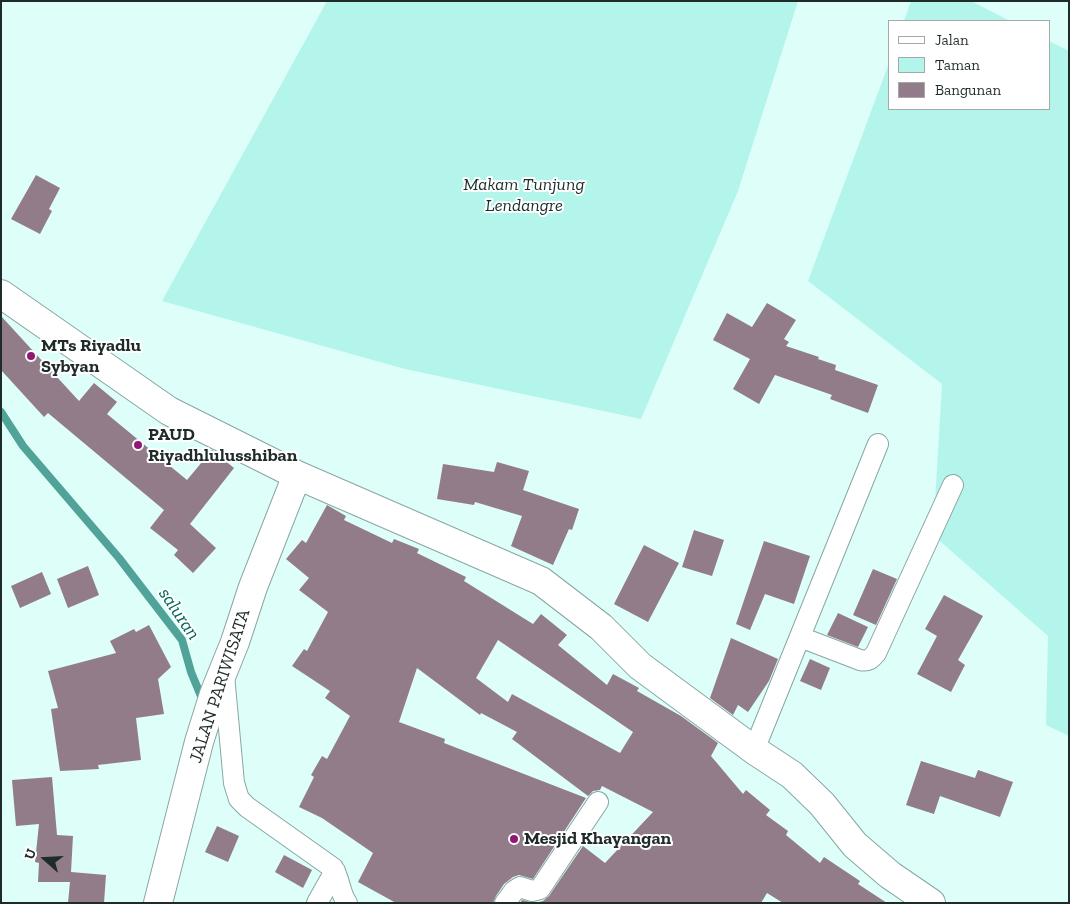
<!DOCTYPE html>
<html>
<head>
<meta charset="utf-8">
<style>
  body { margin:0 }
  #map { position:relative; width:1070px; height:904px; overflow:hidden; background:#defef9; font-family:"Zilla Slab",serif }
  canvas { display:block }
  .frame { position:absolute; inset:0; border:2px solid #1e2b29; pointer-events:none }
  .legend { position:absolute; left:888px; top:20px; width:162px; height:90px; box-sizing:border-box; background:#fff; border:1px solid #a5aaa9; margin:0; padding:6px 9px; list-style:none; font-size:15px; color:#1e2b29 }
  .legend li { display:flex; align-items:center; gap:10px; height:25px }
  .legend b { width:25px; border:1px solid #a5aaa9 }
  .north { position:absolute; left:20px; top:834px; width:50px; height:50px; -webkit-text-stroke:4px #fff; paint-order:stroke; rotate:289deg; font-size:14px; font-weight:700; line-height:20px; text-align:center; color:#1e2b29 }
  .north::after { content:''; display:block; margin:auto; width:18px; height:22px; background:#1e2b29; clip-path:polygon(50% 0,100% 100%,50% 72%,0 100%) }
</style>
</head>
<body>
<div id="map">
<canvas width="1070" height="904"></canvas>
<div class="frame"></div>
<ul class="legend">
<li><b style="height:6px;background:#fff"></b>Jalan</li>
<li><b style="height:14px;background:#b4f5eb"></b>Taman</li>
<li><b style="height:14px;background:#927c8a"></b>Bangunan</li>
</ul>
<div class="north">U</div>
</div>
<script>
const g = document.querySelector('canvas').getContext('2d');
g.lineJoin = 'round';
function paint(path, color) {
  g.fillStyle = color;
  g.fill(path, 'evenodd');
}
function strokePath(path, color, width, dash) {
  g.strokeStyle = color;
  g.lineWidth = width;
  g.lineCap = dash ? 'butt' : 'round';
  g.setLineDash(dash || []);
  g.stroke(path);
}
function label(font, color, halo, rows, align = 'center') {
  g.font = font + ' "Zilla Slab",serif';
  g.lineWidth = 4;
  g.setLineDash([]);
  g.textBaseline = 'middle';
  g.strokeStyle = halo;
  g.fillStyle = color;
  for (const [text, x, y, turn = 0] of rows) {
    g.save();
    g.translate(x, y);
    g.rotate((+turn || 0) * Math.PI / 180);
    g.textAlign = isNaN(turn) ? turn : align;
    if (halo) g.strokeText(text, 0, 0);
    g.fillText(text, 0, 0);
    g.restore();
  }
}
paint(new Path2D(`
  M327 1H798L738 191 641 419 405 369 162 301Z
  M911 1H971L1010 21H904Z
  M1049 41 1069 51V736L1046 725 1048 636 933 535 942 384 808 281 889 63V109H1049Z`), '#b4f5eb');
strokePath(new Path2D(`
  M1 412 23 446 119 558 182 640 191 672 203 701`), '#51a298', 8);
paint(new Path2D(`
  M36 175 60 188 49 209 52 211 40 234 11 219Z
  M767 303 796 320 784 339 789 342 786 346 819 357 818 359 836 365 835 370 878 385 868 413 830 399 832 395 775 375 759 404 733 389 750 359 713 340 727 313 752 327Z
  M1 316 79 401 94 383 117 402 107 414 187 480 212 450 234 468 190 524 216 548 193 573 174 555 178 550 150 528 164 510 48 413 44 417 1 370Z
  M497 462 529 471 523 490 579 509 572 530 569 529 553 565 511 546 522 516 475 502 474 505 437 499 443 464 494 472Z
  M327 505 346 516 344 520 392 543 394 539 419 549 417 553 466 577 464 581 533 624 541 614 567 635 558 645 607 685 613 674 639 688 637 691 681 716 718 743 711 756 743 794 746 790 770 810 766 815 788 831 786 835 820 863 824 857 860 881 858 884 887 903H783L767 893 761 903H520L522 900 535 903 543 901 549 896 583 846 605 863 653 812 602 786 600 790 593 791 588 796 512 739 517 732 481 713 480 715 417 668 399 722 445 739 444 743 586 798 533 879 519 875 513 877 504 884 496 896 493 903H396L358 882 373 853 322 818 299 807 314 777 311 775 322 756 327 759 350 716 325 698 330 691 292 666 304 649 307 651 328 612 299 590 309 578 286 559 302 540 306 543ZM498 640 633 732 620 753 512 694 508 702 476 678Z
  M694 530 724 540 712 576 682 567Z
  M764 541 810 556 794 604 765 594 750 630 736 624Z
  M644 545 679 563 648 622 614 604Z
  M88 566 99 595 68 608 57 579Z
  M873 569 897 579 876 625 853 615Z
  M42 572 51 594 20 608 11 586Z
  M944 595 983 616 958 660 965 665 951 692 917 674 937 636 925 629Z
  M838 613 868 627 858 647 827 635Z
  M149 625 171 667 158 679 164 714 136 718 141 760 98 765 99 769 60 771 51 709 58 708 48 671 116 653 110 641 134 629 136 632Z
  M731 638 778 659 769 681 748 712 738 705 733 715 710 698Z
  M810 659 830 668 821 690 800 681Z
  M921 761 975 778 978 770 1013 782 1000 817 940 796 934 814 906 805Z
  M52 777 57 835 73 836 71 872 106 875 104 903H68L70 882H38L39 863 35 862 39 824 16 826 12 780Z
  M217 826 239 836 228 862 205 852Z
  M284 855 312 870 303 888 275 872Z`), '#927c8a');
const street = new Path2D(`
  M800 637 860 660C868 662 871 659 876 653L953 485
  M224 675 234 783 239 799 247 807 333 868C340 879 340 894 347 903
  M754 750 878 444
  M317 903 335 871
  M505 903 514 891 520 887 532 891 540 889 598 802`);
const secondary = new Path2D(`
  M1 294 169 411 297 475 541 581 601 627 640 666 754 750 792 775 822 804 855 845 890 875 931 903
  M158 903 199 742 214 694 235 642 253 587 297 475`);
strokePath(street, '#88a7a2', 22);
strokePath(secondary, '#88a7a2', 30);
strokePath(street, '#fff', 20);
strokePath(secondary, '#fff', 28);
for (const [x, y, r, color] of [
  [31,356,5,"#901775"],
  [138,445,5,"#901775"],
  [514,839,5,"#901775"]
]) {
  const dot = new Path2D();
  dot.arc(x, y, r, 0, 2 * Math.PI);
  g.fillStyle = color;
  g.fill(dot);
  strokePath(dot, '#fff', 2);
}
label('italic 18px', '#192e2b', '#fff', [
  ["Makam Tunjung",524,185],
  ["Lendangre",524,206]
]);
label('bold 18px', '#1e2b29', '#fff', [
  ["MTs Riyadlu",41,346],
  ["Sybyan",41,367],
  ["PAUD",148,435],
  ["Riyadhlulusshiban",148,456],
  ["Mesjid Khayangan",524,839]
], 'left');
label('18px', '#1e2b29', '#fff', [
  ["JALAN PARIWISATA",220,686,-72]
]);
label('italic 19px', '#00655c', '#fff', [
  ["saluran",179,614,56]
]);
</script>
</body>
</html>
